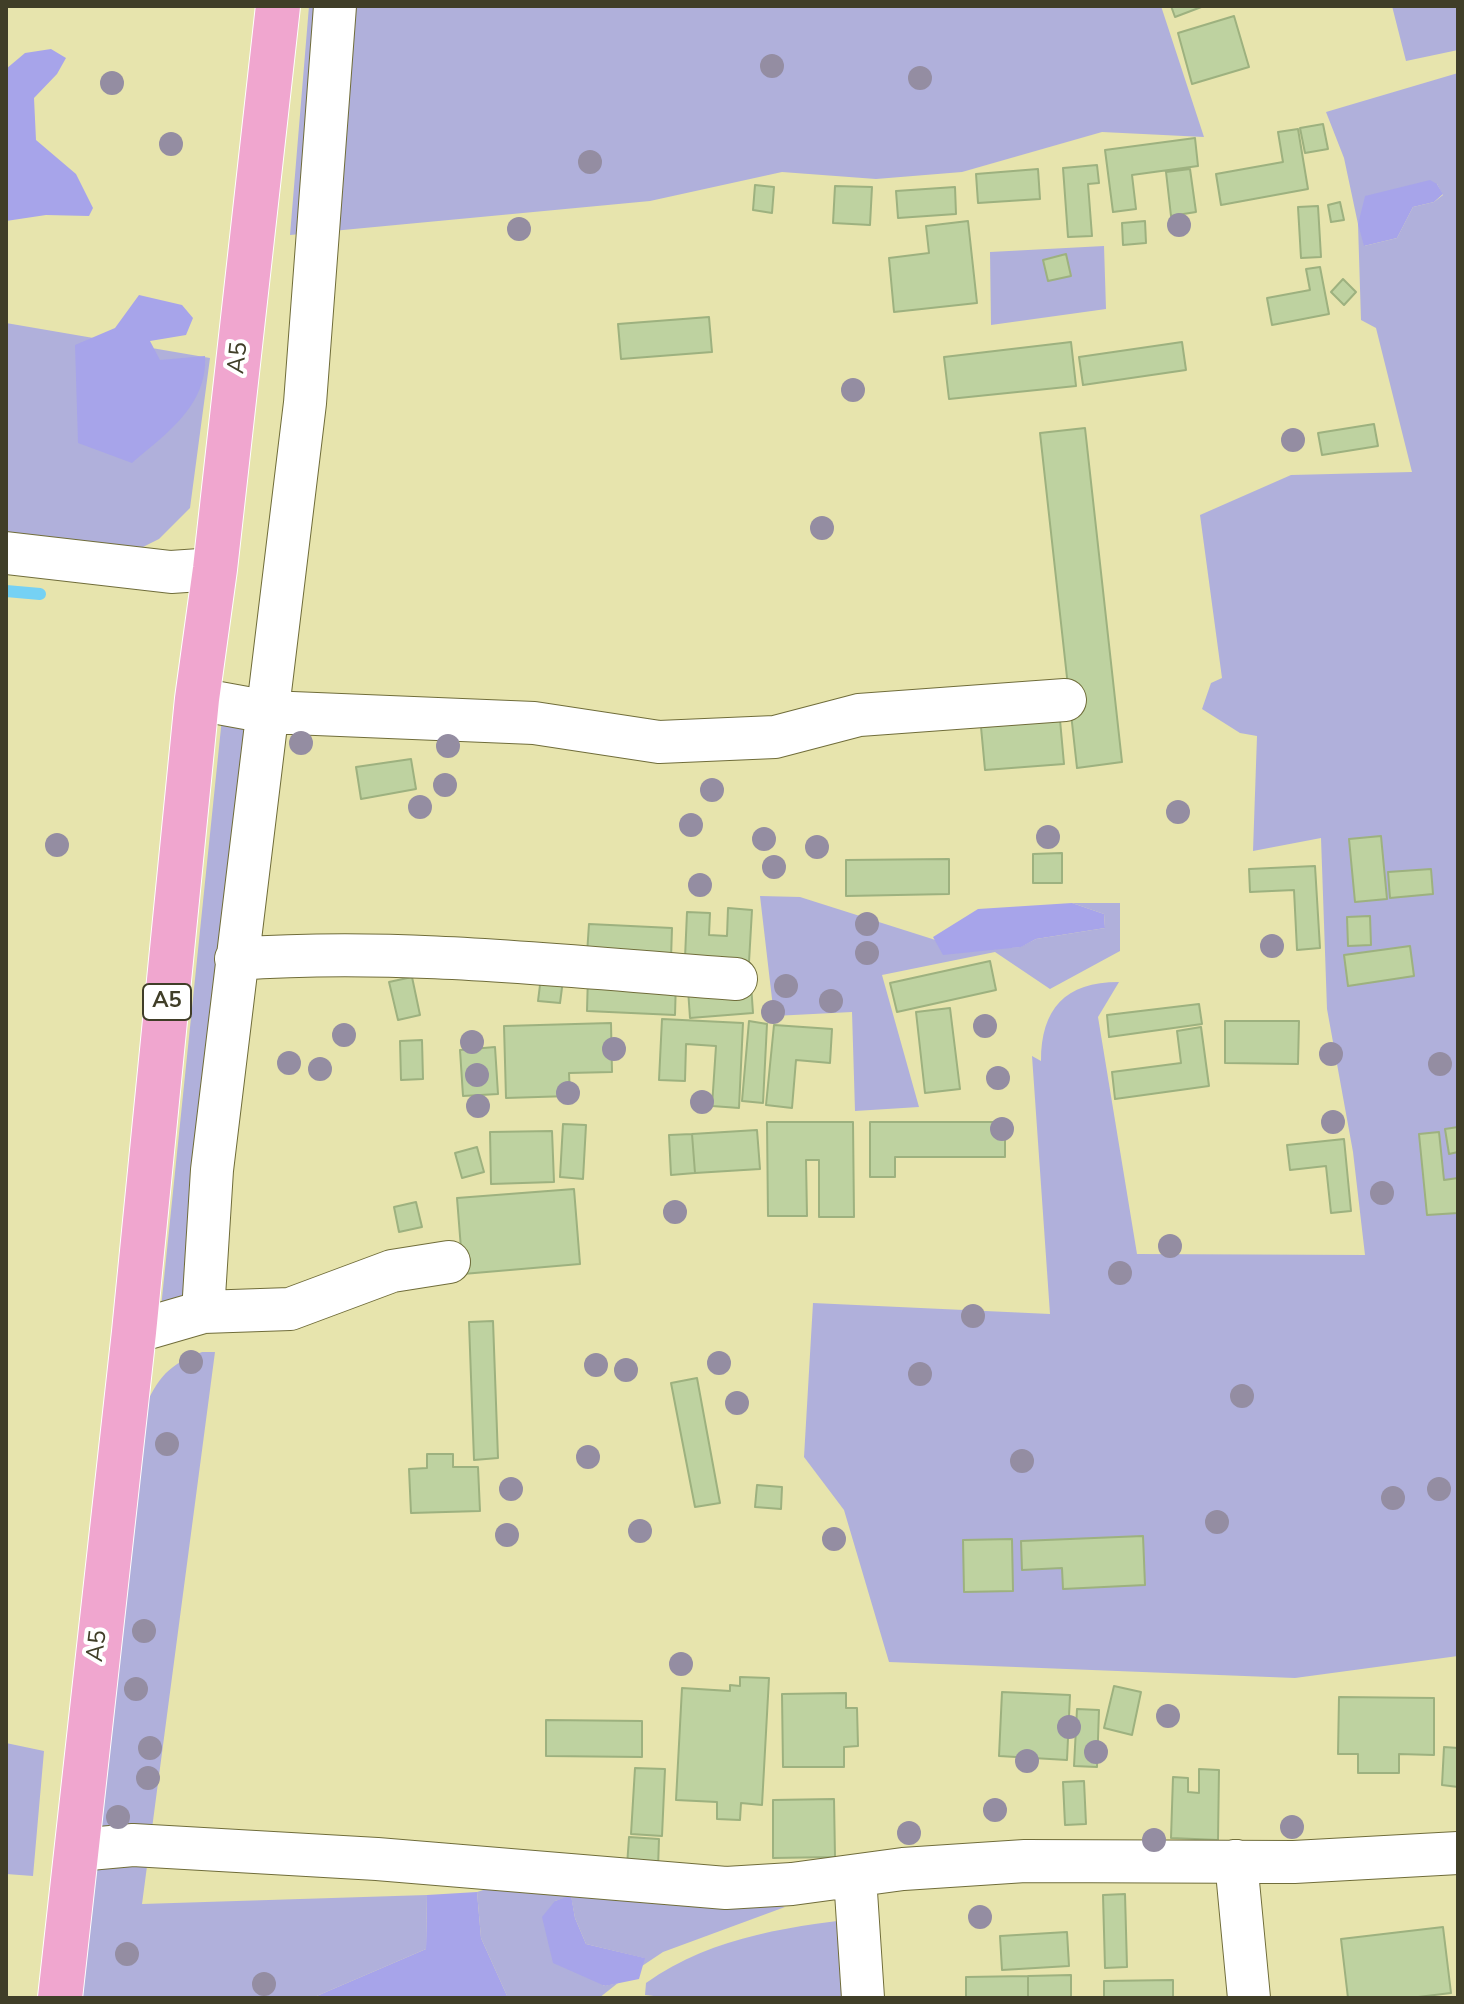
<!DOCTYPE html>
<html>
<head>
<meta charset="utf-8">
<style>
  body { margin:0 }
  #map { position:relative; width:1464px; height:2004px; overflow:hidden; background:#e7e4ad; font-family:"Nunito Sans",sans-serif }
  canvas { display:block }
  .frame { position:absolute; inset:0; border:8px solid #403e28; pointer-events:none }
</style>
</head>
<body>
<div id="map">
<canvas width="1464" height="2004"></canvas>
<div class="frame"></div>
</div>
<script>
const g = document.querySelector('canvas').getContext('2d');
g.lineJoin = 'round';
function paint(path, color) {
  g.fillStyle = color;
  g.fill(path, 'evenodd');
}
function strokePath(path, color, width, dash) {
  g.strokeStyle = color;
  g.lineWidth = width;
  g.lineCap = dash ? 'butt' : 'round';
  g.setLineDash(dash || []);
  g.stroke(path);
}
function label(font, color, halo, rows, align = 'center') {
  g.font = font + ' "Nunito Sans",sans-serif';
  g.lineWidth = 8;
  g.setLineDash([]);
  g.textBaseline = 'middle';
  g.strokeStyle = halo;
  g.fillStyle = color;
  for (const [text, x, y, turn = 0] of rows) {
    g.save();
    g.translate(x, y);
    g.rotate((+turn || 0) * Math.PI / 180);
    g.textAlign = isNaN(turn) ? turn : align;
    if (halo) g.strokeText(text, 0, 0);
    g.fillText(text, 0, 0);
    g.restore();
  }
}
paint(new Path2D(`
  M309 6H1161L1204 137 1102 132 962 172 876 179 782 172 650 201 290 235Z
  M1392 6H1458V50L1406 61Z
  M1458 73V1656L1295 1678 889 1662 844 1510 804 1457 813 1303 1050 1314 1032 1056 1041 1061C1041 1009 1065 982 1119 982L1098 1017 1137 1254 1365 1255 1353 1152 1327 1009 1321 838 1253 851 1257 736 1240 733 1202 709 1211 683 1222 678 1200 515 1291 475 1412 472 1376 328 1361 320 1358 224 1344 158 1326 112ZM1437 184 1443 195 1434 202 1413 207 1397 238 1364 246Z
  M1104 246 1106 309 991 325 990 252Z
  M6 323 210 358 190 508 159 539 143 547 6 536Z
  M222 718 254 729 189 1322 159 1327Z
  M760 896 800 897 967 950 1020 947 1036 939 1105 928 1104 914 1072 903H1120V951L1050 989 995 952 882 975 919 1107 855 1111 852 1012 774 1016Z
  M202 1352H215L142 1904 427 1895 426 1949 312 1998H81L139 1418C158 1381 161 1368 202 1352Z
  M6 1743 44 1751 33 1876 6 1874Z
  M546 1870 676 1882 785 1907 663 1952 642 1966 644 1958 586 1944 575 1918 571 1896 555 1901 604 1986 618 1983 599 1998H508L481 1938 477 1892Z
  M877 1916 874 1998H671L645 1995 646 1983C715 1934 796 1926 877 1916Z`), '#b0b0db');
paint(new Path2D(`
  M51 49 66 58 57 74 34 98 36 140 76 174 93 208 89 216 46 215 6 221V69L25 53Z
  M1430 180 1437 184 1443 194 1434 202 1413 207 1397 238 1364 246 1358 224 1365 196Z
  M139 295 182 305 193 318 186 335 150 341 160 360 205 356C208 405 166 434 132 463L78 443 75 345 115 328Z
  M1072 903 1104 914 1105 928 1036 939 1021 947 943 955 933 937 978 909Z
  M477 1892 481 1938 508 1998H312L426 1949 427 1895Z
  M571 1895 575 1918 586 1944 645 1958 639 1979 605 1986 553 1963 542 1917 555 1901Z`), '#a7a4ea');
strokePath(new Path2D(`
  M6 591 40 594`), '#75d1f4', 12);
const building = new Path2D(`
  M1171 6H1204L1175 17Z
  M1234 16 1249 67 1192 84 1178 33Z
  M1323 124 1328 149 1305 153 1300 128Z
  M1298 129 1308 189 1221 205 1216 174 1283 162 1278 132Z
  M1195 138 1198 166 1132 175 1136 209 1113 212 1105 150Z
  M1097 165 1099 183 1088 184 1092 236 1068 237 1063 168Z
  M1038 169 1040 199 978 203 976 174Z
  M1190 169 1196 212 1171 216 1166 172Z
  M755 185 774 187 772 213 753 210Z
  M835 186 872 187 870 225 833 223Z
  M955 187 956 214 898 218 896 191Z
  M1340 202 1344 220 1331 222 1328 205Z
  M1318 206 1321 257 1301 258 1298 207Z
  M968 221 977 303 894 312 889 258 929 253 926 226Z
  M1145 221 1146 243 1123 245 1122 223Z
  M1066 254 1071 276 1048 281 1043 260Z
  M1320 267 1329 314 1272 325 1267 298 1310 290 1306 269Z
  M1343 279 1356 292 1344 305 1331 292Z
  M709 317 712 352 621 359 618 324Z
  M1071 342 1076 386 949 399 944 357Z
  M1182 342 1186 370 1083 385 1079 357Z
  M1374 424 1378 446 1322 455 1318 433Z
  M1085 428 1122 762 1077 768 1040 433Z
  M1060 720 1064 764 985 770 981 727Z
  M411 759 416 789 361 799 356 767Z
  M1381 836 1387 899 1355 902 1349 839Z
  M1062 853V883H1033V854Z
  M949 859V894L846 896V860Z
  M1315 866 1320 948 1297 950 1294 890 1250 892 1249 869Z
  M1431 869 1433 894 1390 898 1388 872Z
  M728 908 752 910 749 962 685 958 687 912 710 913 709 935 727 936Z
  M1370 916 1371 945 1348 946 1347 917Z
  M589 924 672 928 671 959 587 954Z
  M1410 946 1414 976 1348 986 1344 955Z
  M990 961 996 990 897 1012 890 983Z
  M588 975 676 980 675 1015 587 1011Z
  M412 977 420 1015 398 1020 389 982Z
  M541 977 563 980 560 1003 538 1001Z
  M751 984 753 1013 690 1018 688 989Z
  M1199 1004 1202 1024 1109 1037 1107 1015Z
  M950 1008 960 1089 925 1093 916 1012Z
  M662 1019 743 1023 739 1108 712 1106 716 1046 686 1044 685 1081 659 1080Z
  M749 1021 767 1024 763 1103 742 1101Z
  M1225 1021H1299L1298 1064 1225 1063Z
  M611 1023 612 1072 569 1073 570 1096 506 1098 504 1026Z
  M774 1025 832 1029 830 1063 796 1060 792 1108 766 1105Z
  M1201 1027 1209 1086 1115 1099 1112 1072 1181 1063 1177 1031Z
  M422 1040 423 1079 401 1080 400 1041Z
  M495 1047 498 1094 463 1096 460 1050Z
  M767 1122H853L854 1217H819V1160H806L807 1216H768Z
  M870 1122H1005V1157H895V1177H870Z
  M563 1124 586 1125 583 1179 560 1177Z
  M1458 1127V1152L1449 1154 1445 1129Z
  M757 1130 760 1169 695 1173 692 1134Z
  M552 1131 554 1182 491 1184 490 1132Z
  M1439 1132 1444 1180 1458 1178V1213L1427 1215 1419 1134Z
  M692 1134 695 1173 671 1175 669 1135Z
  M1344 1139 1351 1211 1331 1213 1326 1166 1290 1170 1287 1145Z
  M477 1147 484 1172 462 1178 455 1153Z
  M574 1189 580 1264 463 1274 457 1198Z
  M416 1202 422 1227 399 1232 394 1207Z
  M493 1321 498 1458 474 1460 469 1322Z
  M697 1378 720 1503 695 1507 671 1383Z
  M427 1454H453V1467H478L480 1511 411 1513 409 1469 427 1468Z
  M757 1485 782 1487 781 1509 755 1507Z
  M1143 1536 1145 1585 1063 1589 1062 1568 1022 1570 1021 1541Z
  M1012 1539 1013 1591 964 1592 963 1540Z
  M740 1677 769 1678 762 1805 741 1803 740 1820 717 1819V1802L676 1800 682 1688 730 1691V1685L740 1686Z
  M1114 1686 1141 1692 1132 1735 1104 1728Z
  M1002 1692 1070 1695 1067 1760 999 1756Z
  M846 1693V1708H857L858 1746 844 1747V1767H783L782 1694Z
  M1339 1697 1434 1698V1755L1399 1754V1773H1358V1754H1338Z
  M1077 1709 1099 1710 1097 1767 1074 1766Z
  M546 1720 642 1721V1757L546 1756Z
  M1444 1747 1458 1748V1787L1442 1785Z
  M635 1768 665 1769 662 1836 631 1834Z
  M1199 1769 1219 1770 1218 1840 1171 1838 1173 1777 1188 1778V1792L1199 1793Z
  M1084 1781 1086 1824 1065 1825 1063 1782Z
  M834 1799 835 1857 773 1858V1800Z
  M629 1837 659 1839 658 1868 627 1866Z
  M1125 1894 1127 1967 1105 1968 1103 1895Z
  M1443 1927 1451 1993 1410 1998H1348L1341 1939Z
  M1067 1932 1069 1966 1002 1970 1000 1936Z
  M1071 1975V1998H1028V1976Z
  M1028 1976V1998H966V1977Z
  M1173 1980V1998H1104V1981Z`);
paint(building, '#bed2a0');
strokePath(building, '#9db17f', 2);
const minor = new Path2D(`
  M6 553 171 572 215 569
  M197 699 268 712 534 723 659 742 775 737 859 715 1065 700
  M236 959C403 947 569 967 736 979
  M203 1312 290 1309 392 1271 449 1262
  M134 1332 203 1312 212 1170 305 403 335 6
  M78 1850 133 1845 377 1859 726 1888 792 1884 903 1869 1025 1861 1294 1862 1458 1853
  M1236 1861 1249 1998
  M855 1877 863 1998`);
const highway = new Path2D(`
  M60 1998 134 1332 197 699 215 569 278 6`);
strokePath(minor, '#706d3a', 44);
strokePath(highway, '#fff', 46);
strokePath(minor, '#fff', 42);
strokePath(highway, '#f0a6cf', 44);
g.fillStyle = '#948da2';
for (const [x, y] of [
  [772,66],
  [920,78],
  [112,83],
  [171,144],
  [590,162],
  [1179,225],
  [519,229],
  [853,390],
  [1293,440],
  [822,528],
  [301,743],
  [448,746],
  [445,785],
  [712,790],
  [420,807],
  [1178,812],
  [691,825],
  [1048,837],
  [764,839],
  [57,845],
  [817,847],
  [774,867],
  [700,885],
  [867,924],
  [1272,946],
  [867,953],
  [786,986],
  [831,1001],
  [773,1012],
  [985,1026],
  [344,1035],
  [472,1042],
  [614,1049],
  [1331,1054],
  [289,1063],
  [1440,1064],
  [320,1069],
  [477,1075],
  [998,1078],
  [568,1093],
  [702,1102],
  [478,1106],
  [1333,1122],
  [1002,1129],
  [1382,1193],
  [675,1212],
  [1170,1246],
  [1120,1273],
  [973,1316],
  [191,1362],
  [719,1363],
  [596,1365],
  [626,1370],
  [920,1374],
  [1242,1396],
  [737,1403],
  [167,1444],
  [588,1457],
  [1022,1461],
  [511,1489],
  [1439,1489],
  [1393,1498],
  [1217,1522],
  [640,1531],
  [507,1535],
  [834,1539],
  [144,1631],
  [681,1664],
  [136,1689],
  [1168,1716],
  [1069,1727],
  [150,1748],
  [1096,1752],
  [1027,1761],
  [148,1778],
  [995,1810],
  [118,1817],
  [1292,1827],
  [909,1833],
  [1154,1840],
  [980,1917],
  [127,1954],
  [264,1984]
]) {
  g.beginPath();
  g.arc(x, y, 12, 0, 2 * Math.PI);
  g.fill();
}
for (const [x, y, w] of [
  [167,1002,48]
]) {
  const box = new Path2D();
  box.roundRect(x - w / 2, y - 18, w, 36, 6);
  g.fillStyle = '#fff';
  g.fill(box);
  strokePath(box, '#403e28', 2);
}
label('bold 22px', '#403e28', null, [
  ["A5",167,1002]
]);
label('24px', '#403e28', '#fff', [
  ["A5",239,358,-84],
  ["A5",98,1646,-83]
]);
</script>
</body>
</html>
